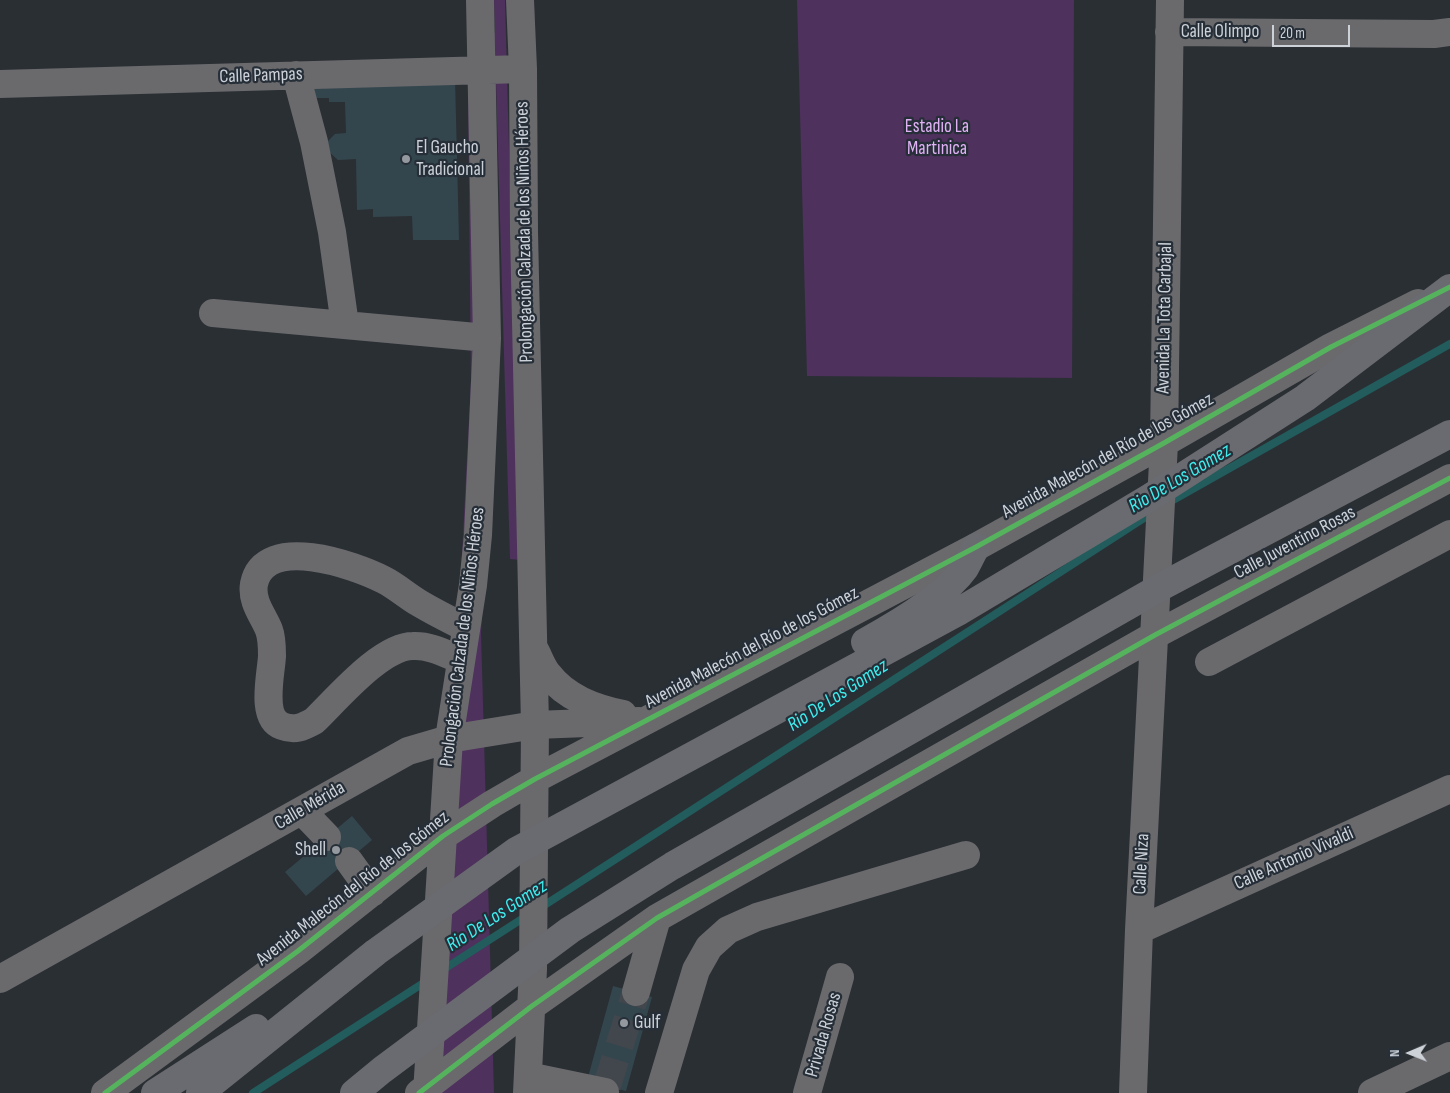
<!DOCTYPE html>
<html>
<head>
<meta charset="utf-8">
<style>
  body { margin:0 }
  #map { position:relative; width:1450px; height:1093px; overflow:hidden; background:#2a2f34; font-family:"Sofia Sans Condensed",sans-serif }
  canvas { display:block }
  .north { position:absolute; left:1385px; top:1028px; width:50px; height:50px; -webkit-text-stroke:4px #262e38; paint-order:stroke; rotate:269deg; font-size:14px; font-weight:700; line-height:20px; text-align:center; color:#cdd2d9 }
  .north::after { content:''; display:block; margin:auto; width:18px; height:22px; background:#cdd2d9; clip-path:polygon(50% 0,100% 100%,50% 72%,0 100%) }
  .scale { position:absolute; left:1272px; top:25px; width:78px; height:22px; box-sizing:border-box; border:2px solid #cdd2d9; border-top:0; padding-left:6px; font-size:15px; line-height:18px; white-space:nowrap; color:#cdd2d9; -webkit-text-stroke:4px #262e38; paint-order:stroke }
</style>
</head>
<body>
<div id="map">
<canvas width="1450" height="1093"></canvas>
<div class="north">N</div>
<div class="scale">20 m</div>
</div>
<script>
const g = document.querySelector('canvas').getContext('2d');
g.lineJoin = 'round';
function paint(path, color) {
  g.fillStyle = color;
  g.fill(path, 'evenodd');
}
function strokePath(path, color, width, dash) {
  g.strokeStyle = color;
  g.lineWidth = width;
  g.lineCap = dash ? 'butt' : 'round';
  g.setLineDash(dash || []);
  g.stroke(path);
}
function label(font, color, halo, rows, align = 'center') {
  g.font = font + ' "Sofia Sans Condensed",sans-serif';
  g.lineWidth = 4.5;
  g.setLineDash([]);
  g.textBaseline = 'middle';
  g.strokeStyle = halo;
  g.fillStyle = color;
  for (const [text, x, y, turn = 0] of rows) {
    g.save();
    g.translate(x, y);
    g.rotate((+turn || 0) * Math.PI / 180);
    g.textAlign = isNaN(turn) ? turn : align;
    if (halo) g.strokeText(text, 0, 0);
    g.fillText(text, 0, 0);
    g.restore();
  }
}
paint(new Path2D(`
  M467 0 495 33 494 0H505L520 560 510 559 496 83V401L481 633 494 1093H437L438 1026 471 380Z
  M797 0H1074L1072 378 807 376Z`), '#4e315c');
strokePath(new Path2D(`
  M1166 504 1450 344
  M540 908 1155 511
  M441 971 528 915
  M253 1093 428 980`), '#225c5c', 8);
paint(new Path2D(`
  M455 78 459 240H413L412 216 373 217V209L357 210 356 159 338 160 328 151V141L335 134 346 133 345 102H329V98H312V82Z
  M352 816 372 840 306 896 285 872Z
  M613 986 652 997 626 1091 587 1081Z`), '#34464d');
strokePath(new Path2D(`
  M607 1086 636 992`), '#42474d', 28, [28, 14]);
strokePath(new Path2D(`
  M520 0 523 69 524 232 535 725 533 969 527 1093
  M1169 32 1434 34 1450 32
  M296 75 314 142 332 232 345 325
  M0 84 523 69
  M213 313 487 338
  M535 650C539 657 542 667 548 674 566 698 595 708 623 714
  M461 660C446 654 430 645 413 646 381 646 337 699 314 721 303 727 295 731 282 726 260 718 271 675 272 656 272 648 272 638 269 630 263 615 251 602 254 584 264 533 355 565 384 580 396 586 407 596 419 603 434 612 450 620 466 628
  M1209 662 1450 534
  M302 811 327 837
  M349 861 372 893
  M1139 930 1450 789
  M0 979 408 751 449 739 535 725 639 721
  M636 992 657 918
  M528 1076 605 1092
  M105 1093 298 951 443 836 492 804 535 779 976 547 1164 443 1331 347 1418 303
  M419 1093 532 1006 657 918 1155 635 1450 478
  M427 1093 449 739 473 585 478 535 487 338 480 0
  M659 1093 696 970 709 947 728 930 757 917 966 855
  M807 1093 840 977
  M1133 1093 1139 930 1164 443 1170 0
  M1372 1093 1450 1056`), '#6a6a6d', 28);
strokePath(new Path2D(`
  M865 642C896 625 945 596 965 568 969 561 972 554 976 547
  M155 1093 256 1028
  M200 1093 376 952 516 851 958 612 1149 498 1305 398 1450 288
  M354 1093 382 1070 570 930 672 866 1166 584 1450 434`), '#6a6b70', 28);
strokePath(new Path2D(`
  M105 1093 298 951 443 836 492 804 535 779 976 547 1164 443 1331 347 1450 287
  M419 1093 532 1006 657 918 1155 635 1450 478`), '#56b35d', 5);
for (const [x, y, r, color] of [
  [406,159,5,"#94999f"],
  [336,850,5,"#94999f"],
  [624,1023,5,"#94999f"]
]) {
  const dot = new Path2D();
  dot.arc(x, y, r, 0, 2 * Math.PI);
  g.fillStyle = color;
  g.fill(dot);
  strokePath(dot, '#262e38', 2);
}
label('19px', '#cdd2d9', '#262e38', [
  ["Calle Olimpo",1220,32],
  ["Calle Pampas",261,76,-2],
  ["Prolongación Calzada de los Niños Héroes",525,232,-91],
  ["Avenida La Tota Carbajal",1165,318,-89],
  ["Avenida Malecón del Río de los Gómez",1108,456,-29],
  ["Calle Juventino Rosas",1295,543,-28],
  ["Prolongación Calzada de los Niños Héroes",463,637,-83],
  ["Avenida Malecón del Río de los Gómez",752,648,-28],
  ["Calle Mérida",310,806,-30],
  ["Calle Antonio Vivaldi",1294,859,-24],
  ["Calle Niza",1142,864,-87],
  ["Avenida Malecón del Río de los Gómez",353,889,-38],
  ["Privada Rosas",824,1035,-74]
]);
label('19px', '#e1b1f6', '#262e38', [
  ["Estadio La",937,127],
  ["Martinica",937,149]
]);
label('19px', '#cdd2d9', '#262e38', [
  ["El Gaucho",416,148],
  ["Tradicional",416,170],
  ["Shell",326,850,"right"],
  ["Gulf",634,1023]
], 'left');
label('italic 20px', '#3feced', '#262e38', [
  ["Rio De Los Gomez",1180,479,-31],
  ["Rio De Los Gomez",838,696,-33],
  ["Rio De Los Gomez",497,916,-33]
]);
</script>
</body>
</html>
